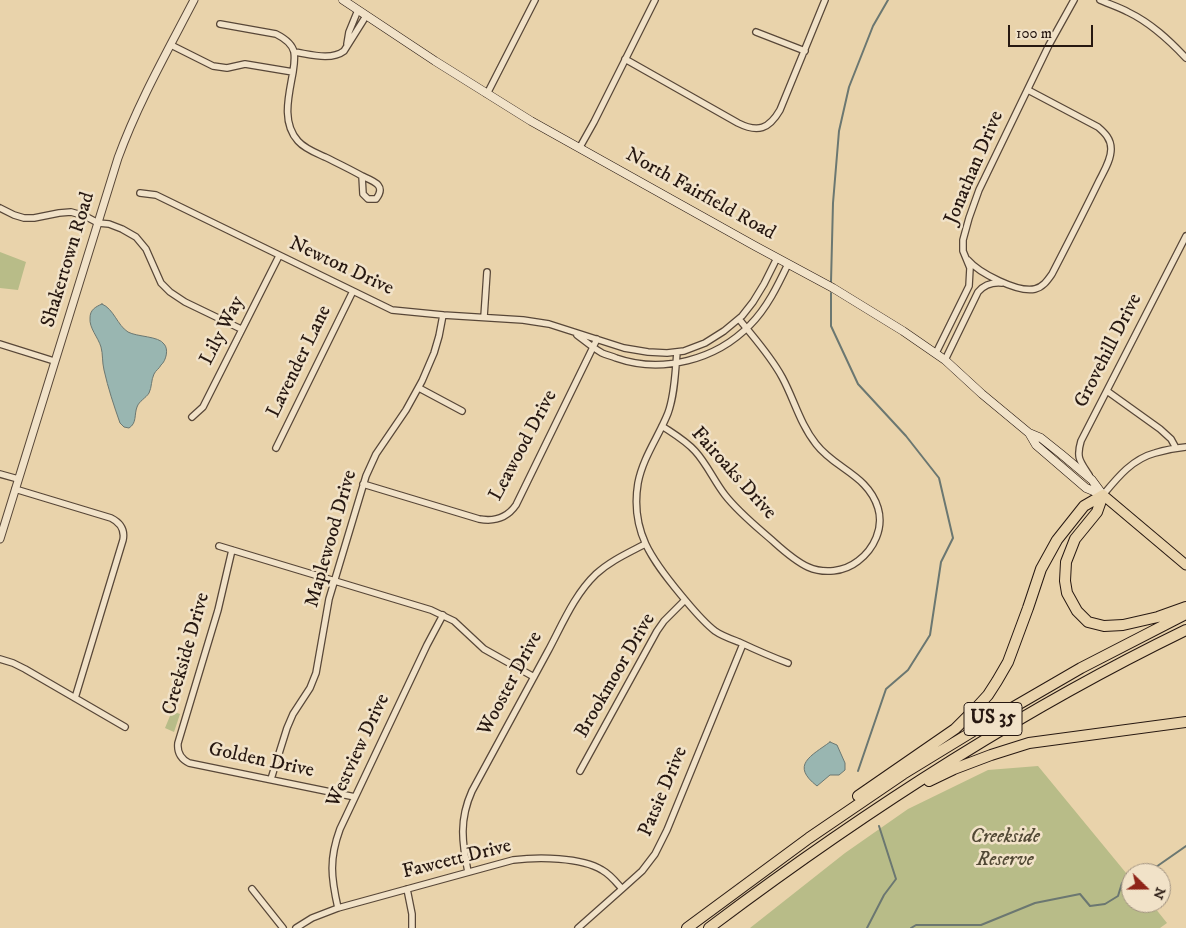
<!DOCTYPE html>
<html>
<head>
<meta charset="utf-8">
<style>
  body { margin:0 }
  #map { position:relative; width:1186px; height:928px; overflow:hidden; background:#e9d3ab; font-family:"IM FELL DW Pica",serif }
  canvas { display:block }
  .north { position:absolute; left:1121px; top:863px; width:50px; height:50px; box-sizing:border-box; background:#f1e2c8; border:1px solid #a0917f; border-radius:50%; rotate:112deg; font-size:14px; font-weight:700; line-height:20px; text-align:center; color:#271811 }
  .north::after { content:''; display:block; margin:auto; width:18px; height:22px; background:#8f2418; clip-path:polygon(50% 0,100% 100%,50% 72%,0 100%) }
  .scale { position:absolute; left:1008px; top:25px; width:85px; height:22px; box-sizing:border-box; border:2px solid #271811; border-top:0; padding-left:6px; font-size:15px; line-height:18px; white-space:nowrap; color:#271811; -webkit-text-stroke:4px #f1e2c8; paint-order:stroke }
</style>
</head>
<body>
<div id="map">
<canvas width="1186" height="928"></canvas>
<div class="north">N</div>
<div class="scale">100 m</div>
</div>
<script>
const g = document.querySelector('canvas').getContext('2d');
g.lineJoin = 'round';
function paint(path, color) {
  g.fillStyle = color;
  g.fill(path, 'evenodd');
}
function strokePath(path, color, width, dash) {
  g.strokeStyle = color;
  g.lineWidth = width;
  g.lineCap = dash ? 'butt' : 'round';
  g.setLineDash(dash || []);
  g.stroke(path);
}
function label(font, color, halo, rows, align = 'center') {
  g.font = font + ' "IM FELL DW Pica",serif';
  g.lineWidth = 5;
  g.setLineDash([]);
  g.textBaseline = 'middle';
  g.strokeStyle = halo;
  g.fillStyle = color;
  for (const [text, x, y, turn = 0] of rows) {
    g.save();
    g.translate(x, y);
    g.rotate((+turn || 0) * Math.PI / 180);
    g.textAlign = isNaN(turn) ? turn : align;
    if (halo) g.strokeText(text, 0, 0);
    g.fillText(text, 0, 0);
    g.restore();
  }
}
paint(new Path2D(`
  M0 252 26 262 18 290 0 288Z
  M172 711 180 714 174 732 165 728Z
  M1038 766 1131 879V903H1151L1167 923 1160 928H750L845 853 908 809 988 770Z`), '#b8bc88');
const water = new Path2D(`
  M102 304C114 309 117 325 128 332 137 337 159 336 164 344 169 349 166 361 161 365 159 369 156 370 154 374 151 380 152 387 149 393 146 398 139 401 137 407 134 415 137 423 129 428L124 427 120 423C114 406 108 388 104 370 102 362 103 354 101 347 98 337 89 328 90 318 90 310 95 307 102 304Z
  M830 742 837 745 845 763V770L839 775H830L817 786C790 765 811 756 830 742Z`);
paint(water, '#99b6b1');
strokePath(water, '#6b7771', 1);
strokePath(new Path2D(`
  M831 282 833 203 839 131 849 87 873 26 888 0
  M831 293V326L858 384 906 436 939 478 953 538 941 562 930 635 908 670 886 689 858 771
  M1144 873 1156 867 1186 846
  M867 928 884 895 896 879 879 826
  M911 928 916 925H981L1035 903 1080 894 1090 906 1105 904 1118 896 1122 883 1131 879`), '#6b7771', 2);
const minor = new Path2D(`
  M1100 0C1109 4 1119 7 1128 12 1151 23 1169 40 1186 58
  M220 24 276 34C284 38 292 43 294 52 295 58 294 66 293 72 289 95 281 122 298 141 305 149 316 153 325 157 337 163 350 169 362 176L363 194 368 199H376C387 185 373 181 362 176
  M756 32 805 51
  M347 44 349 32 358 10
  M171 45 213 66 227 68 245 64 293 72
  M294 52C309 54 331 61 344 51L366 16
  M625 59 738 123C758 133 769 129 780 110L825 0
  M487 94 535 0
  M580 147 594 122 655 0
  M140 193 156 195 392 310 443 315 523 320 549 324 624 348 648 352 667 353 684 351 705 343 724 331 742 316 753 302 764 284 777 258
  M0 208 14 215 24 218H34L59 213 71 212 85 216 98 223 109 224 122 229 136 237 146 249 161 283 170 292 185 302 241 329
  M968 260C979 273 1018 293 1035 289 1043 287 1047 281 1052 274 1068 243 1084 212 1099 181 1104 171 1111 160 1111 149 1111 139 1105 133 1098 127L1028 90
  M484 317 487 272
  M577 335C585 341 593 348 602 353 606 355 612 356 616 358 662 374 716 360 750 325 767 308 778 285 788 264
  M0 344 54 361
  M677 353C675 372 675 394 668 413 659 436 643 457 638 483 630 531 652 560 681 595 692 608 702 621 715 631 722 636 731 639 739 642 756 650 772 657 788 663
  M936 353 969 286 970 268 963 251V240L969 218 979 190 1049 45 1074 0
  M945 360 978 292C984 285 992 282 1002 283
  M419 388 462 411
  M1107 391 1160 429 1171 439 1176 448
  M192 417 203 407 279 256
  M662 426C674 434 686 441 695 451 707 464 714 481 725 495 739 513 757 527 774 542 784 551 795 561 808 567 824 574 844 572 858 561 874 549 884 528 878 508 868 475 835 469 816 444 800 424 794 399 782 377 770 355 754 338 739 319
  M276 448 353 291
  M0 474 18 479
  M1089 475C1080 461 1076 458 1081 441L1186 236
  M363 484 479 519C495 522 507 518 516 505L597 339
  M15 489 111 518C121 523 125 530 123 540L75 698
  M1103 495C1117 478 1132 459 1155 453 1165 450 1176 448 1186 447
  M219 546 431 610 454 621 484 649 534 677
  M232 550 218 610 178 743C177 752 181 759 189 763L355 797
  M0 659 13 663 25 669 125 727
  M580 771 657 631 664 621 685 600
  M271 779 287 728 293 714 310 688 316 673 329 599 366 476 376 454 406 410 422 381 434 353 439 336 443 315
  M468 872C462 842 459 820 472 791 497 745 522 698 548 651 562 625 574 595 596 574 610 561 628 553 645 544
  M252 889 283 928
  M407 889 412 914V928
  M338 908C331 877 329 859 340 829L427 645 443 615
  M296 928 312 918 338 908 513 860C538 857 581 857 602 870 611 875 616 882 622 889
  M578 928 622 889 642 871 655 854 667 830 743 644`);
const tertiary = new Path2D(`
  M0 539 118 158C138 103 167 52 194 0`);
const secondary = new Path2D(`
  M343 0 435 61 531 121 755 246 833 288 903 331 945 360 982 394 1029 433 1041 438 1061 454 1092 480 1103 495
  M1029 433 1036 445 1086 488 1103 495`);
const primary = new Path2D(`
  M1103 495 1186 565`);
const motorway = new Path2D(`
  M1103 495 1097 512 1075 539 1066 562 1065 581 1067 593 1077 611 1088 622 1104 626 1123 625 1158 617 1186 607
  M929 781 954 769 991 755 1029 743 1186 722
  M858 796 955 729 977 707 988 695 997 681 1008 662 1028 608 1041 569 1057 540 1084 506 1103 495
  M687 928 809 838 903 774 993 719 1081 668 1186 614
  M709 928C859 815 1017 712 1186 630`);
strokePath(minor, '#584738', 8);
strokePath(tertiary, '#584738', 9);
strokePath(secondary, '#271811', 9);
strokePath(primary, '#271811', 11);
strokePath(motorway, '#271811', 12);
strokePath(minor, '#f1e2c8', 5.5);
strokePath(tertiary, '#f1e2c8', 7);
strokePath(secondary, '#f1e2c8', 8);
strokePath(primary, '#e9d3ab', 9);
strokePath(motorway, '#e9d3ab', 10);
for (const [x, y, w] of [
  [993,719,58]
]) {
  const box = new Path2D();
  box.roundRect(x - w / 2, y - 16.5, w, 33, 4);
  g.fillStyle = '#f1e2c8';
  g.fill(box);
  strokePath(box, '#271811', 1);
}
label('bold 19px', '#271811', null, [
  ["US 35",993,719]
]);
label('20px', '#271811', '#f1e2c8', [
  ["Jonathan Drive",975,168,-67],
  ["North Fairfield Road",700,195,29],
  ["Shakertown Road",69,260,-73],
  ["Newton Drive",341,267,25],
  ["Lily Way",223,331,-63],
  ["Grovehill Drive",1109,351,-63],
  ["Lavender Lane",300,362,-64],
  ["Leawood Drive",524,446,-62],
  ["Fairoaks Drive",733,474,48],
  ["Maplewood Drive",332,539,-74],
  ["Creekside Drive",187,654,-74],
  ["Brookmoor Drive",616,676,-60],
  ["Wooster Drive",511,684,-62],
  ["Westview Drive",359,751,-65],
  ["Golden Drive",261,761,12],
  ["Patsie Drive",664,792,-67],
  ["Fawcett Drive",457,860,-14]
]);
label('italic 20px', '#524935', '#f1e2c8', [
  ["Creekside",1005,838],
  ["Reserve",1005,861]
]);
</script>
</body>
</html>
